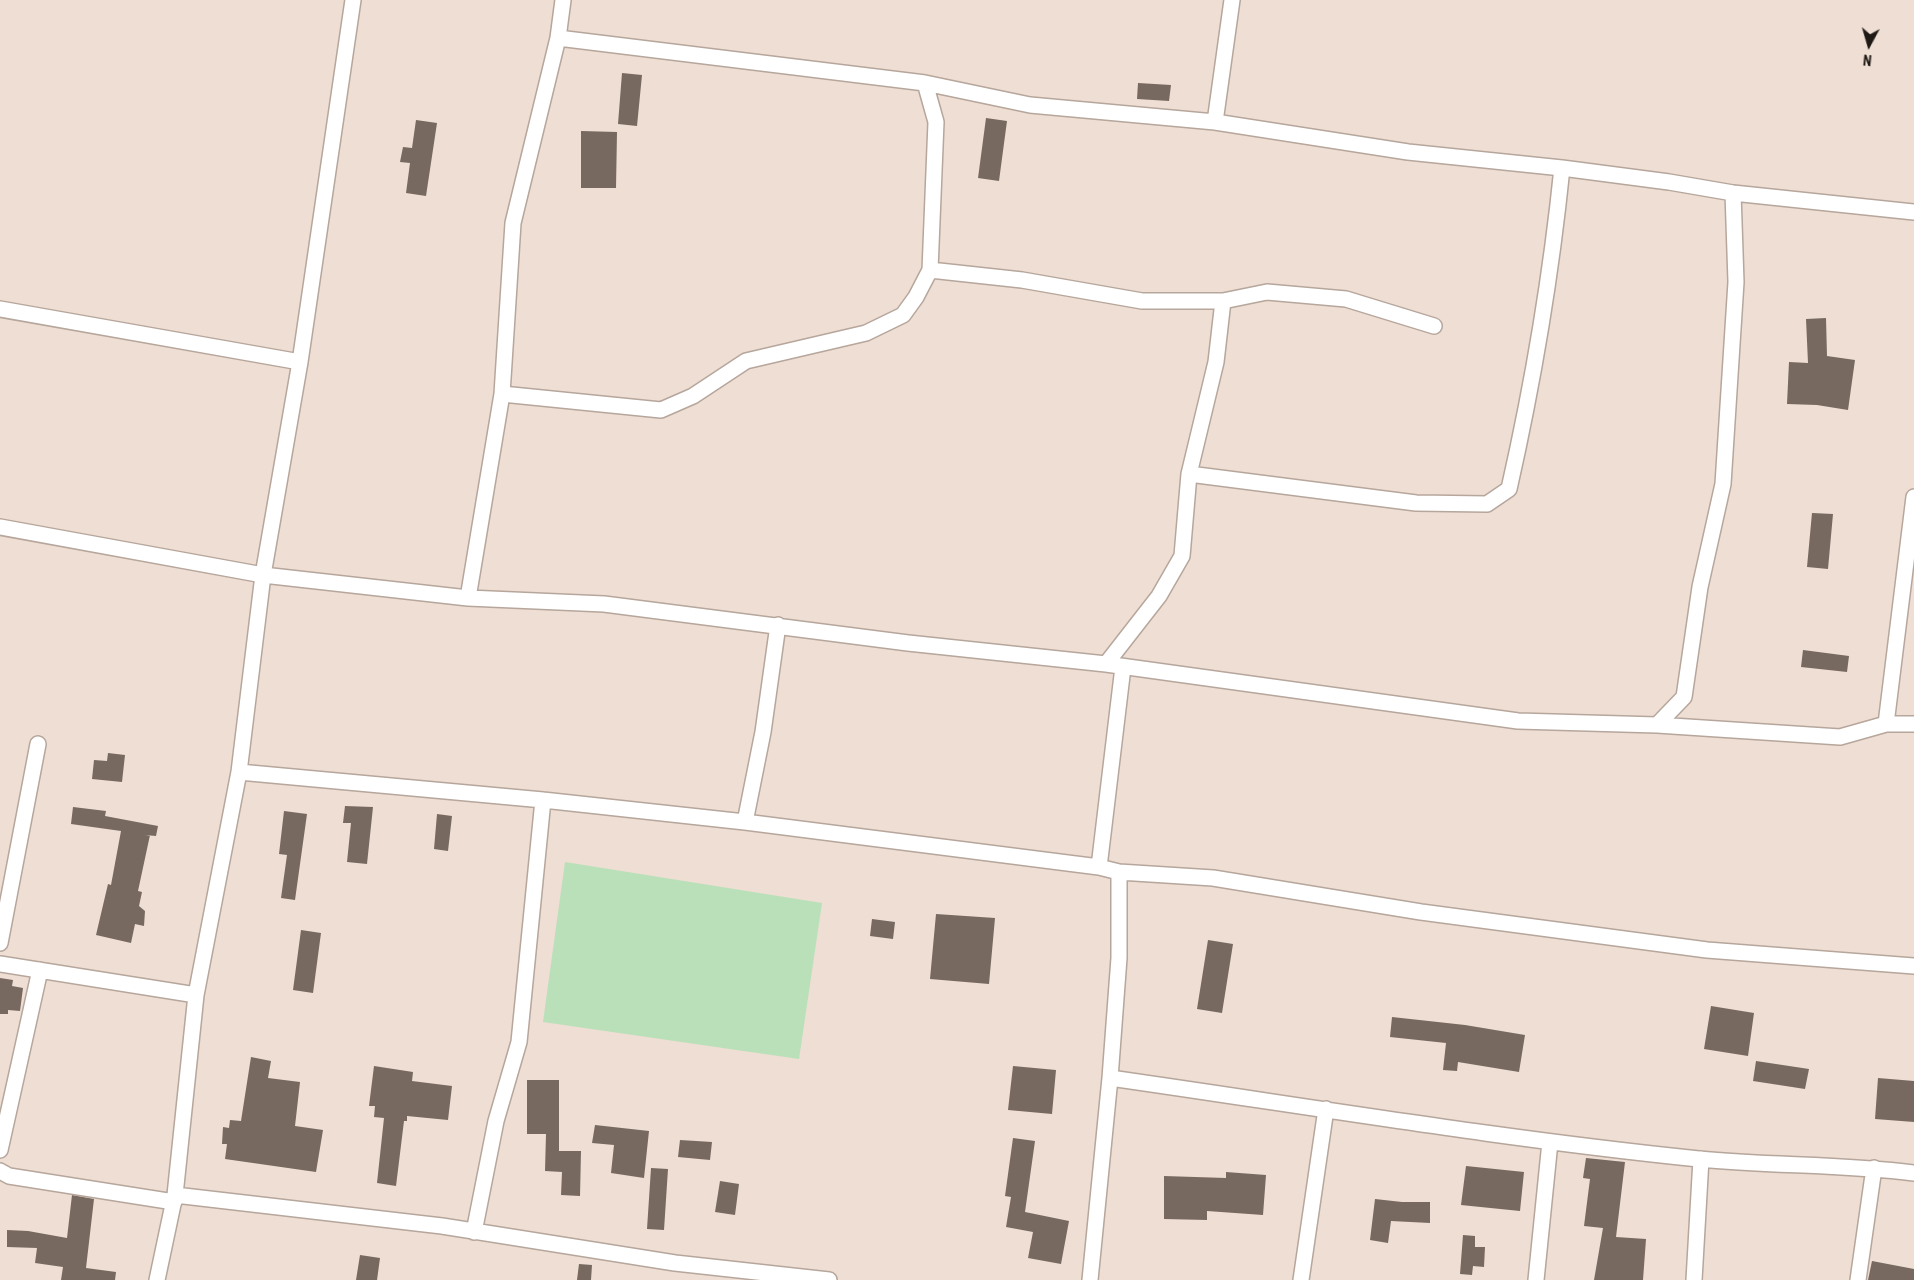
<!DOCTYPE html>
<html>
<head>
<meta charset="utf-8">
<style>
  body { margin:0 }
  #map { position:relative; width:1914px; height:1280px; overflow:hidden; background:#eeded3; font-family:"Roboto Condensed",sans-serif }
  canvas { display:block }
  .north { position:absolute; left:1844px; top:20px; width:50px; height:50px; -webkit-text-stroke:4px #eeded3; paint-order:stroke; rotate:186deg; font-size:14px; font-weight:700; line-height:20px; text-align:center; color:#1f1915 }
  .north::after { content:''; display:block; margin:auto; width:18px; height:22px; background:#1f1915; clip-path:polygon(50% 0,100% 100%,50% 72%,0 100%) }
</style>
</head>
<body>
<div id="map">
<canvas width="1914" height="1280"></canvas>
<div class="north">N</div>
</div>
<script>
const g = document.querySelector('canvas').getContext('2d');
g.lineJoin = 'round';
function paint(path, color) {
  g.fillStyle = color;
  g.fill(path, 'evenodd');
}
function strokePath(path, color, width, dash) {
  g.strokeStyle = color;
  g.lineWidth = width;
  g.lineCap = dash ? 'butt' : 'round';
  g.setLineDash(dash || []);
  g.stroke(path);
}
paint(new Path2D(`
  M565 862 822 903 799 1059 543 1022Z`), '#bae0b9');
paint(new Path2D(`
  M622 73 642 75 637 126 618 124Z
  M1138 83 1171 85 1169 101 1137 99Z
  M986 118 1007 121 999 181 978 178Z
  M416 120 437 123 426 196 406 193 410 163 400 162 403 147 412 148Z
  M581 131 617 132 616 188H581Z
  M1826 318 1827 356 1855 360 1848 410 1817 405 1787 404 1789 362 1808 363 1806 319Z
  M1812 513 1833 514 1828 569 1807 567Z
  M1803 650 1849 656 1847 672 1801 667Z
  M108 753 125 755 122 782 92 779 94 760 107 761Z
  M345 806 373 807 367 864 347 862 351 823H343Z
  M73 807 106 811 105 816 158 826 156 836 145 835H150L138 891 142 892 139 906 145 911 144 926 135 924 131 943 96 935 108 884 111 885 121 831 71 824Z
  M284 811 307 814 295 900 281 898 287 855 279 854Z
  M437 814 452 816 448 851 434 849Z
  M936 914 995 918 989 984 930 979Z
  M872 919 895 922 893 939 870 936Z
  M301 930 321 933 313 993 293 990Z
  M1208 940 1233 944 1222 1013 1197 1009Z
  M0 978 13 980 12 986 23 988 20 1011 8 1010V1014H0Z
  M1711 1006 1754 1013 1748 1056 1704 1049Z
  M1392 1017 1465 1025 1525 1035 1519 1072 1458 1062 1457 1071 1443 1070 1446 1043 1390 1037Z
  M251 1057 271 1061 268 1078 300 1082 295 1126 323 1130 316 1172 225 1159 227 1144H222L223 1127 229 1128 230 1120 241 1121Z
  M1756 1061 1809 1069 1805 1089 1753 1081Z
  M374 1066 413 1072 412 1081 452 1086 448 1120 407 1116V1121H404L396 1186 377 1183 384 1118 374 1117 375 1106H369Z
  M1013 1066 1056 1070 1052 1114 1008 1110Z
  M1878 1078 1914 1081V1122L1875 1119Z
  M527 1080H559V1151H581L580 1196 561 1195 562 1172 545 1171 546 1134H527Z
  M595 1125 649 1131 644 1178 611 1173 614 1145 592 1143Z
  M1013 1138 1035 1141 1025 1212 1069 1221 1061 1264 1028 1258 1033 1232 1006 1227 1011 1197 1005 1196Z
  M680 1140 712 1142 710 1160 678 1157Z
  M1586 1158 1625 1162 1616 1237 1646 1239 1643 1280H1594L1603 1228 1584 1226 1590 1179 1583 1178Z
  M1466 1166 1524 1172 1520 1211 1461 1205Z
  M651 1168 668 1169 664 1230 647 1229Z
  M1226 1172 1266 1175 1263 1215 1207 1211V1220L1164 1219V1176L1226 1178Z
  M720 1181 739 1184 735 1215 715 1212Z
  M72 1195 94 1199 86 1268 116 1272 115 1280H61L63 1267 35 1263 37 1248 7 1247V1230L28 1231 67 1238Z
  M1375 1199 1402 1202H1430V1223L1391 1221 1388 1243 1370 1240Z
  M1463 1235 1475 1236V1247H1485L1484 1267 1473 1266 1472 1275 1460 1274Z
  M360 1255 380 1258 377 1280H356Z
  M1872 1261 1914 1269V1280H1868Z
  M579 1264 592 1265 591 1280H577Z`), '#776960');
const street = new Path2D(`
  M558 38 925 83 1030 105 1215 122 1408 152 1562 168 1669 182 1733 193 1914 212
  M1215 122 1232 0
  M930 270 1022 280 1142 301H1223L1267 292 1346 299 1434 326
  M0 309 300 362
  M502 394 661 410 693 396 746 361 866 333 903 315 916 297 930 270 936 122 925 83
  M1189 474 1416 503 1487 504 1509 489C1533 383 1551 276 1562 168
  M0 527 263 575 468 598 604 604 908 643 1106 664 1518 721 1657 725 1840 737 1886 724H1914
  M468 598 502 394 513 223 558 38 563 0
  M1106 664 1159 596 1182 556 1189 474 1216 362 1223 301
  M1886 724 1914 497
  M1657 725 1684 697 1700 587 1723 484 1736 282 1733 193
  M239 772 263 575 300 362 353 0
  M745 822 763 732 778 625
  M1099 867 1123 667
  M0 943 38 744
  M0 964 196 995
  M1110 1078C1306 1106 1502 1139 1699 1159 1770 1166 1843 1164 1914 1173
  M0 1150 40 970
  M0 1171 9 1176 174 1202
  M175 1195 442 1226 675 1263 829 1280
  M474 1232 496 1121 519 1042 543 800
  M157 1280 175 1195 196 995 239 772 543 800 745 822 1099 867 1119 872 1213 878 1421 912 1707 950 1914 966
  M1090 1280 1110 1078 1119 958V872
  M1301 1280 1326 1109
  M1536 1280 1550 1142
  M1694 1280 1701 1159
  M1858 1280 1874 1168`);
strokePath(street, '#b6a69c', 18);
strokePath(street, '#fff', 15);
</script>
</body>
</html>
